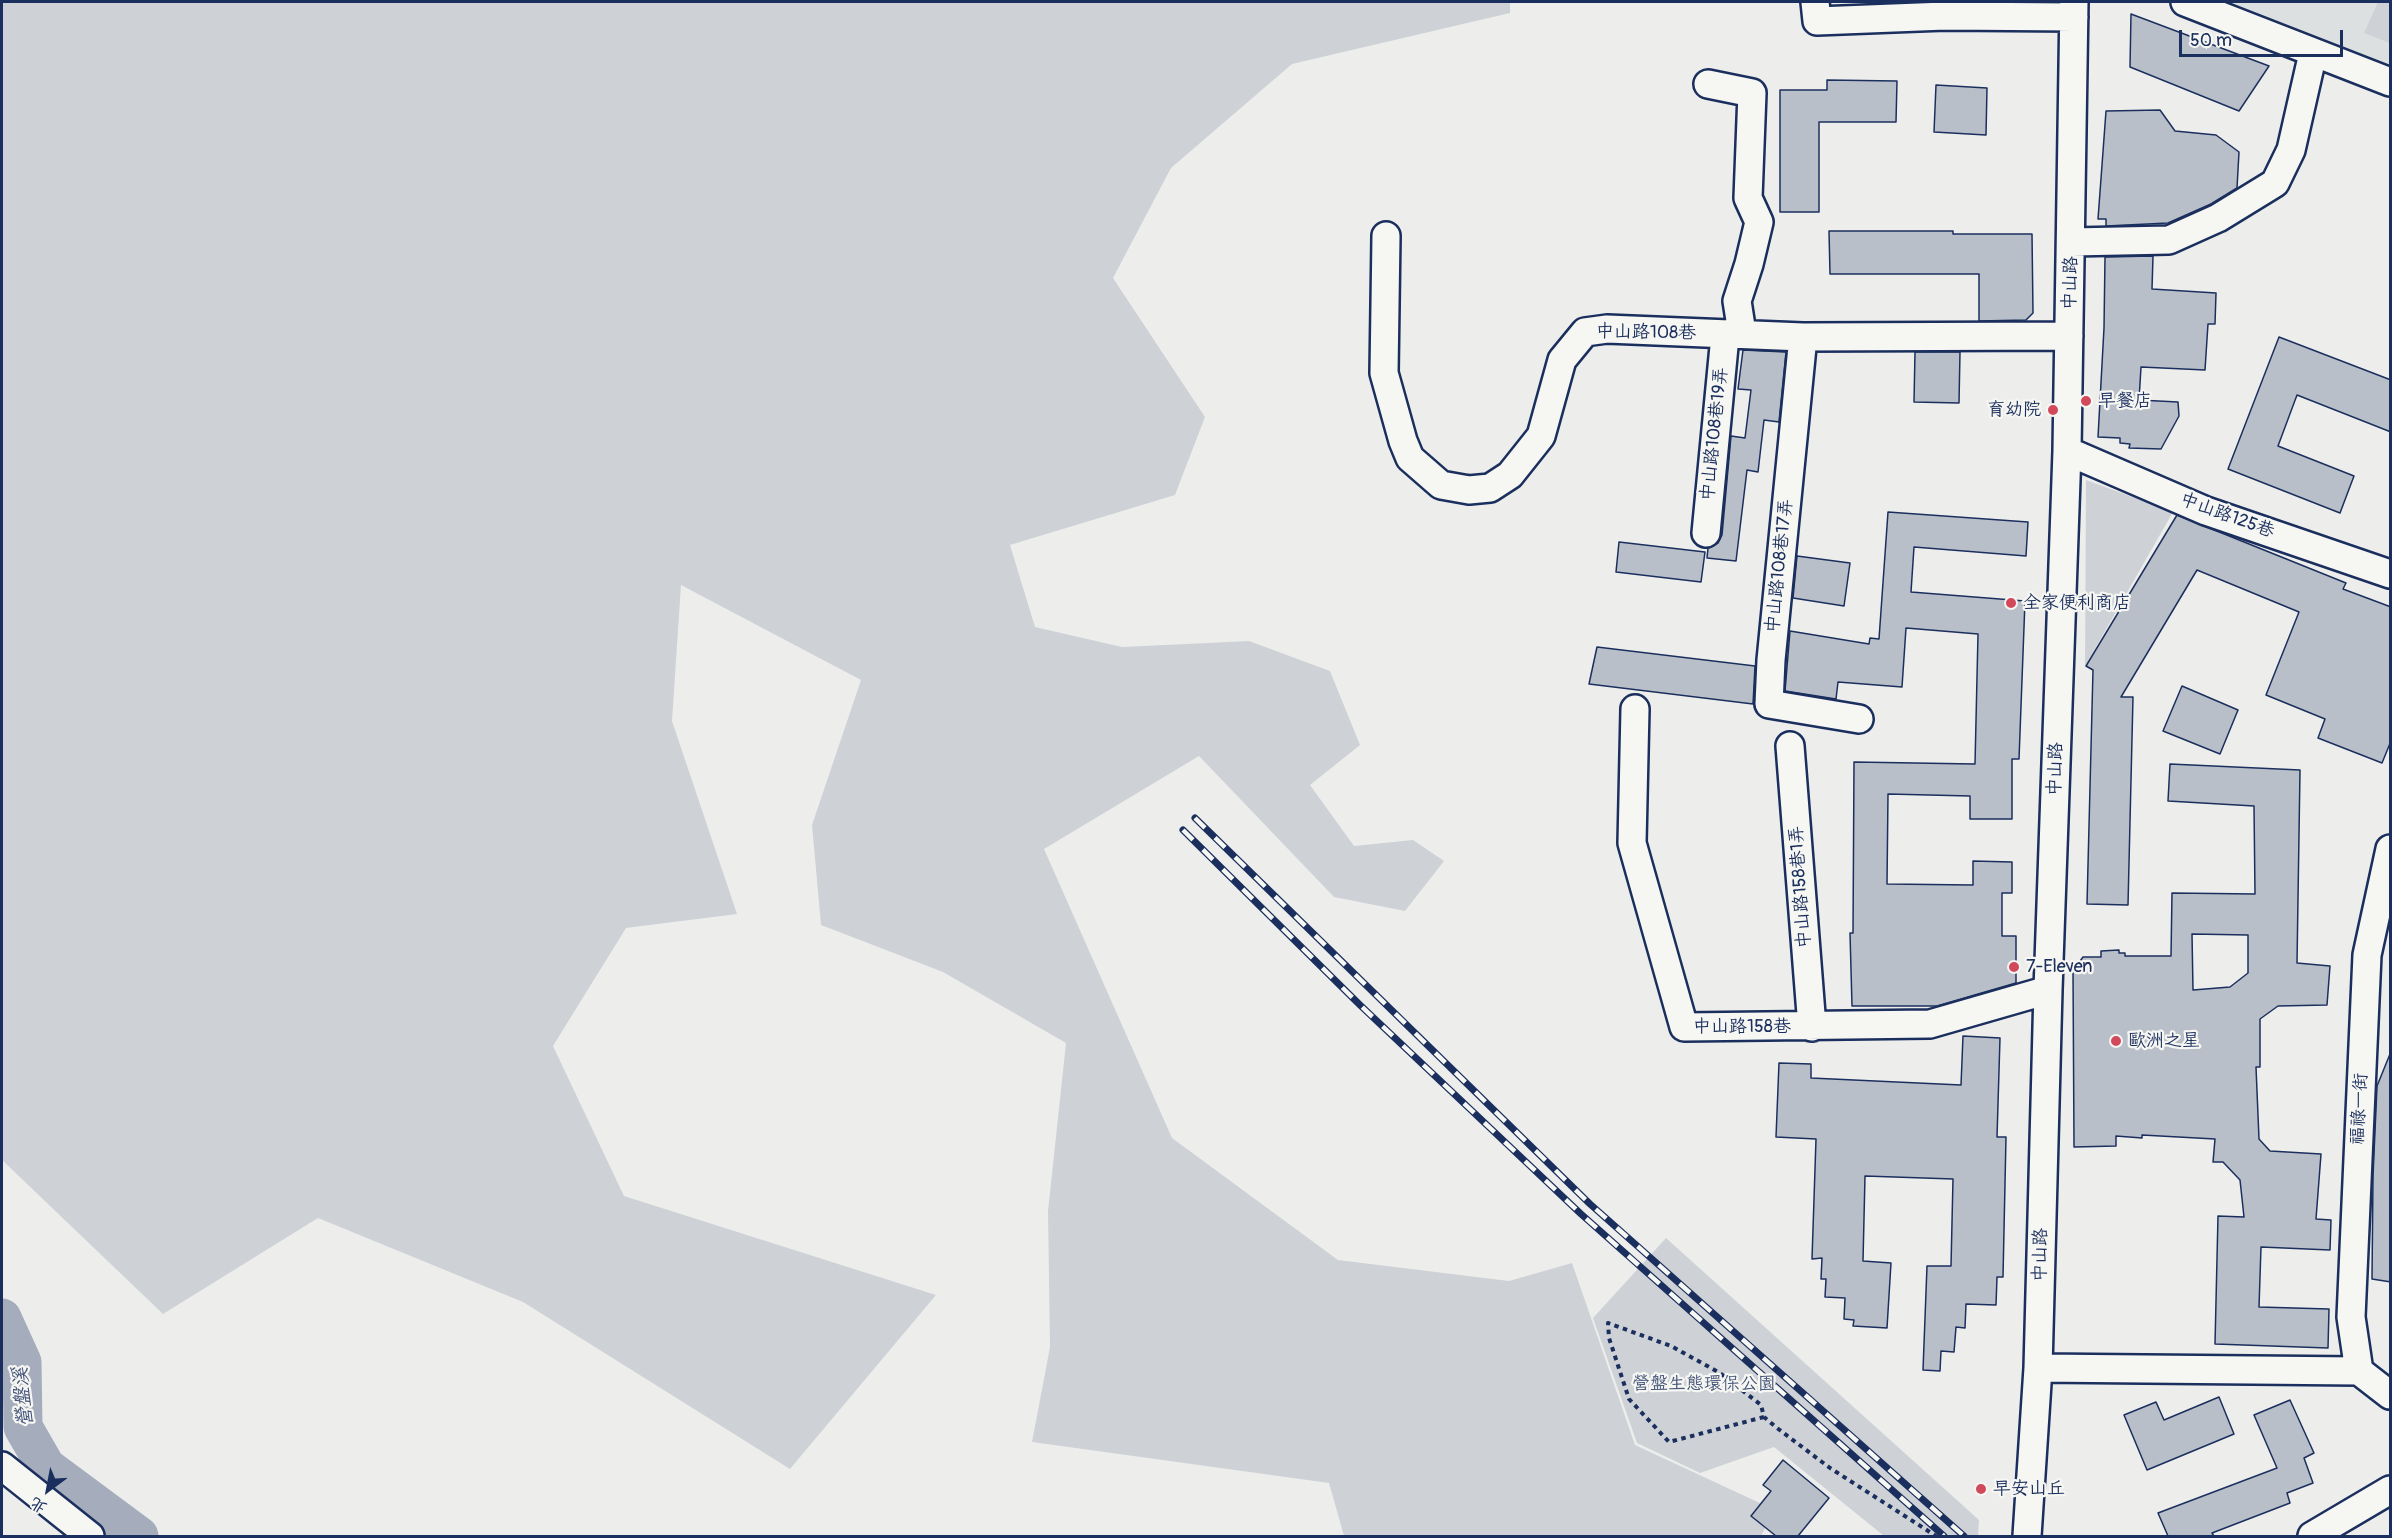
<!DOCTYPE html>
<html>
<head>
<meta charset="utf-8">
<style>
  body { margin:0 }
  #map { position:relative; width:2392px; height:1538px; overflow:hidden; background:#edeeec; font-family:Pangolin,"LXGW WenKai TC",sans-serif }
  canvas { display:block }
  .frame { position:absolute; inset:0; border:3px solid #1b2f5e; pointer-events:none }
  .north { position:absolute; left:18px; top:1460px; width:60px; height:60px; -webkit-text-stroke:4px #f6f6f2; paint-order:stroke; rotate:212deg; font-size:16px; font-weight:700; line-height:24px; text-align:center; color:#1b2f5e }
  .north::after { content:''; display:block; margin:auto; width:21px; height:27px; background:#1b2f5e; clip-path:polygon(50% 0,100% 100%,50% 72%,0 100%) }
  .scale { position:absolute; left:2179px; top:30px; width:164px; height:27px; box-sizing:border-box; border:3px solid #1b2f5e; border-top:0; padding-left:8px; font-size:18px; line-height:21px; white-space:nowrap; color:#1b2f5e; -webkit-text-stroke:4px #f6f6f2; paint-order:stroke }
</style>
</head>
<body>
<div id="map">
<canvas width="2392" height="1538"></canvas>
<div class="frame"></div>
<div class="north">北</div>
<div class="scale">50 m</div>
</div>
<script>
const g = document.querySelector('canvas').getContext('2d');
g.lineJoin = 'round';
function paint(path, color) {
  g.fillStyle = color;
  g.fill(path, 'evenodd');
}
function strokePath(path, color, width, dash) {
  g.strokeStyle = color;
  g.lineWidth = width;
  g.lineCap = dash ? 'butt' : 'round';
  g.setLineDash(dash || []);
  g.stroke(path);
}
function label(font, color, halo, rows, align = 'center') {
  g.font = font + ' Pangolin,"LXGW WenKai TC",sans-serif';
  g.lineWidth = 4.5;
  g.setLineDash([]);
  g.textBaseline = 'middle';
  g.strokeStyle = halo;
  g.fillStyle = color;
  for (const [text, x, y, turn = 0] of rows) {
    g.save();
    g.translate(x, y);
    g.rotate((+turn || 0) * Math.PI / 180);
    g.textAlign = isNaN(turn) ? turn : align;
    if (halo) g.strokeText(text, 0, 0);
    g.fillText(text, 0, 0);
    g.restore();
  }
}
paint(new Path2D(`
  M2208 2H2390V79Z`), '#dde0e1');
paint(new Path2D(`
  M2 2H1510V13L1292 64 1171 168 1113 278 1205 417 1175 495 1010 545 1035 627 1122 647 1249 641 1330 671 1360 745 1310 785 1354 846 1413 840 1444 861 1405 911 1334 897 1199 756 1044 849 1172 1138 1338 1260 1509 1281 1572 1263 1635 1445 1775 1510 1761 1536H1344L1329 1483 1032 1442 1050 1347 1048 1211 1066 1043 943 972 821 925 812 825 861 680 681 585 672 721 737 914 626 928 553 1046 624 1196 936 1295 790 1469 523 1302 318 1218 163 1314 2 1160Z
  M2378 2H2390V43L2364 33Z
  M2086 480 2173 512 2085 666Z
  M1666 1238 1979 1520 1978 1536H1884L1774 1447 1700 1473 1637 1443 1593 1318Z`), '#ced2d7');
strokePath(new Path2D(`
  M2 1318 22 1362 23 1427 46 1467 139 1536`), '#a5acbc', 39);
const building = new Path2D(`
  M2131 14 2269 66 2239 111 2130 67Z
  M1827 80 1897 81 1896 122H1819V212H1780V90H1827Z
  M1936 85 1987 88 1986 135 1934 132Z
  M2160 110 2175 131 2216 135 2239 152 2237 188 2211 204 2168 223 2106 226V219H2098L2106 111Z
  M1829 231H1953V234H2032L2033 313 2026 320 1979 321V274H1830Z
  M2153 256 2152 289 2216 293 2215 324H2208L2205 370 2141 367 2139 400 2178 402 2179 416 2161 449 2129 448 2130 444 2120 443V438L2098 437 2104 328 2105 257Z
  M2279 337 2391 380V432L2297 395 2278 446 2354 476 2340 513 2228 469Z
  M1743 350 1786 352 1779 422 1764 420 1758 472 1747 470 1736 561 1707 558 1708 548 1718 543 1722 535 1731 436 1745 438 1751 390 1738 389Z
  M1915 352H1960L1959 403 1914 402Z
  M1888 512 2028 522 2026 556 1914 547 1911 592 2025 601 2019 759H2012V819H1970V796L1888 794 1887 884 1973 885V861L2012 862V893H2002V936H2016V983L1937 1006H1852L1850 933H1853L1854 762 1975 764 1978 634 1906 628 1902 687 1838 682 1836 699 1785 691 1790 631 1869 644 1870 638 1879 639Z
  M2177 515 2346 583 2343 589 2391 607V741L2382 763 2318 738 2325 719 2266 695 2299 612 2197 570 2121 697H2133L2128 905 2087 904 2093 670 2086 666Z
  M1619 542 1705 552 1701 582 1616 572Z
  M1797 556 1850 563 1844 606 1793 598Z
  M1597 647 1755 666 1753 704 1589 684Z
  M2182 686 2238 710 2220 754 2163 731Z
  M2170 764 2300 770 2297 963 2330 966 2327 1005 2278 1006 2260 1019V1067H2256L2259 1139 2270 1151 2321 1154 2316 1219 2331 1220 2330 1250 2261 1247 2259 1307 2329 1309 2328 1348 2215 1344 2218 1216 2244 1217 2240 1180 2223 1162H2213L2215 1139 2142 1135V1138L2116 1136V1146L2074 1147 2073 971 2083 957H2101V951L2119 950V953H2125V956H2171L2172 893 2255 894 2254 806 2168 801ZM2192 934 2248 935V973L2230 987 2193 990Z
  M1963 1036 2000 1038 1997 1137H2006L2003 1277H1997L1996 1305 1966 1304 1965 1328 1956 1327 1954 1352 1941 1351 1940 1371 1923 1370 1927 1266H1951L1953 1179 1865 1176 1863 1261 1891 1263 1887 1328 1853 1326 1854 1320 1844 1319 1845 1298 1825 1297 1826 1279H1821L1822 1258 1812 1259 1816 1139 1776 1137 1779 1063 1811 1064V1078L1961 1085Z
  M2390 1054H2391V1282L2372 1279 2373 1176 2377 1086Z
  M2219 1397 2234 1434 2147 1470 2124 1415 2156 1402 2164 1420Z
  M2290 1400 2314 1453 2304 1458 2313 1483 2287 1493 2290 1503 2212 1533 2214 1536H2168L2158 1513 2277 1468 2254 1415Z
  M1783 1460 1829 1498 1798 1536H1776L1751 1516 1771 1491 1763 1485Z`);
paint(building, '#b9bfc8');
strokePath(building, '#1b2f5e', 1.5);
const minor = new Path2D(`
  M1815 2 1817 21 1945 16 2074 17
  M2185 2 2390 82
  M1708 84 1752 93 1748 198 1759 222 1749 264 1737 301 1742 333
  M1386 236 1384 373 1403 441 1410 458 1441 485 1469 490 1490 488 1510 475 1541 436 1562 360 1585 332 1607 329 1803 337 2069 336
  M2072 242 2169 240 2218 218 2275 183 2291 150 2313 53
  M1803 337 1771 660 1769 704 1859 719
  M2067 451 2206 511 2390 574
  M1706 533 1725 336
  M1635 709 1632 843 1684 1027 1930 1024 2048 990
  M1790 746 1812 1027
  M2390 849 2367 955 2351 1317 2359 1371 2390 1395
  M2038 1368 2359 1371
  M2 1466 90 1536
  M2027 1536 2038 1368 2048 990 2067 451 2074 2
  M2312 1536 2390 1490`);
strokePath(minor, '#1b2f5e', 32);
strokePath(new Path2D(`
  M1764 1417 1669 1442 1629 1399 1609 1338 1608 1323 1671 1346 1720 1373 1761 1405 1764 1417 1777 1428 1830 1468 1936 1536`), '#1b2f5e', 4, [4.5, 4.5]);
strokePath(minor, '#f6f6f2', 27);
const rail = new Path2D(`
  M1195 818 1590 1204 1964 1536
  M1183 830 1360 1005 1581 1214 1944 1536`);
strokePath(rail, '#1b2f5e', 7);
strokePath(rail, '#f6f6f2', 4.5, [14]);
for (const [x, y, r, color] of [
  [2086,401,6,"#d1495b"],
  [2053,410,6,"#d1495b"],
  [2011,603,6,"#d1495b"],
  [2014,967,6,"#d1495b"],
  [2116,1041,6,"#d1495b"],
  [1981,1489,6,"#d1495b"]
]) {
  const dot = new Path2D();
  dot.arc(x, y, r, 0, 2 * Math.PI);
  g.fillStyle = color;
  g.fill(dot);
  strokePath(dot, '#f6f6f2', 2);
}
label('18px', '#1b2f5e', '#f6f6f2', [
  ["中山路",2071,283,-88],
  ["中山路108巷",1646,333,1],
  ["中山路108巷19弄",1715,434,-84],
  ["中山路125巷",2227,516,20],
  ["中山路108巷17弄",1780,566,-84],
  ["中山路",2056,769,-88],
  ["中山路158巷1弄",1801,887,-94],
  ["中山路158巷",1742,1027],
  ["福祿一街",2360,1109,-87],
  ["中山路",2041,1255,-89]
]);
label('18px', '#1b2f5e', '#f6f6f2', [
  ["早餐店",2098,401],
  ["育幼院",2041,410,"right"],
  ["全家便利商店",2023,603],
  ["7-Eleven",2026,967],
  ["歐洲之星",2128,1041],
  ["早安山丘",1993,1489]
], 'left');
label('18px', '#48587c', '#f6f6f2', [
  ["營盤生態環保公園",1704,1384]
]);
label('italic 20px', '#44547a', '#f6f6f2', [
  ["營盤溪",24,1397,-96]
]);
</script>
</body>
</html>
